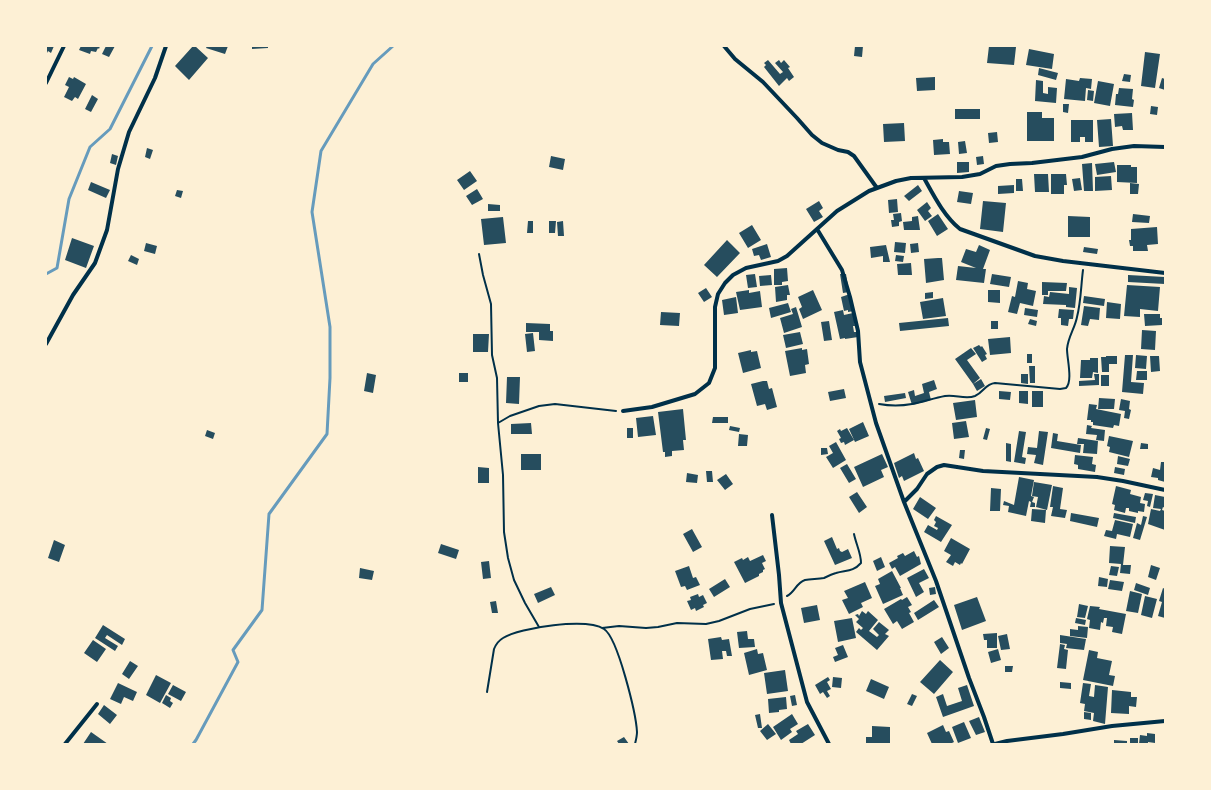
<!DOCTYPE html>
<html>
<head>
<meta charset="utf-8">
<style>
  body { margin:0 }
  #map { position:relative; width:1211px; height:790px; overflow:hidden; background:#fdf0d5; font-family:"Nunito Sans",sans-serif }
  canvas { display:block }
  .frame { position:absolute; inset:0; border:47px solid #fdf0d5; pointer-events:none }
</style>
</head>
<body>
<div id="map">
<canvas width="1211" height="790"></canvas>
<div class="frame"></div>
</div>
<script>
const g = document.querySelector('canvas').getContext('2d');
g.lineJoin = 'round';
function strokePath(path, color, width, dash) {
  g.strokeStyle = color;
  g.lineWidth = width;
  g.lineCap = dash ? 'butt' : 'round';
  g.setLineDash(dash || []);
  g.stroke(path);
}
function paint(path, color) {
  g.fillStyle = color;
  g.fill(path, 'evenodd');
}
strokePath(new Path2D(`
  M46 274 57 268 69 199 90 147 110 129 152 46
  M193 744 196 740 238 662 233 650 262 610 269 514 327 434 330 378V327L312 212 321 151 373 64 393 46`), '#669bbc', 3);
paint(new Path2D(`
  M46 46H54L51 53 48 51 46 55Z
  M81 46H100L99 49 98 48 96 52 91 51 90 54 79 50Z
  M106 46H115L109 57 102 54Z
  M193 46H195L208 58 189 80 175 66Z
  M207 46H228L225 54 206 48Z
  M252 46H268V48L252 49Z
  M855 46H863L862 57 854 56Z
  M989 46 1016 47 1014 65 987 63Z
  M1029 49 1054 54 1052 69 1026 65Z
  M1145 52 1160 54 1155 88 1141 86Z
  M768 60 780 74 783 72 775 63 779 60 781 63 784 60 790 67 788 68 794 77 789 81 787 78 779 86 764 67 766 65 764 63Z
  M1039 68 1058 73 1056 80 1038 75Z
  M1124 74 1131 75 1130 82 1122 81Z
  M69 77 73 79 74 77 86 84 78 99 75 97 72 101 64 97 69 87 65 85Z
  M935 77V90L917 91 916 78Z
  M1080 78 1092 79 1091 89 1086 88 1085 101 1064 99 1066 79 1079 81Z
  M1162 78 1165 79V90L1159 88Z
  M1036 80 1043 81V93L1048 94V87L1057 88 1056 103 1035 101Z
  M1098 81 1114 84 1110 106 1094 103Z
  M1119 88 1133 89 1132 99 1134 100 1133 107 1115 105 1116 94H1118Z
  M1088 90 1094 91 1093 101 1087 100Z
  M92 95 98 99 91 112 85 109Z
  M1063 104H1069L1068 113 1063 112Z
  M1151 106 1158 107 1157 115 1150 114Z
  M955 109H980V119H955Z
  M1027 112H1042V118H1054V141H1027Z
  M1132 113 1133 130H1123L1122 126 1115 127 1114 114Z
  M1111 119 1113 146 1099 147 1097 120Z
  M1071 120H1093V142H1085V137H1080V142H1071Z
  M904 123 905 141 884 142 883 124Z
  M997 132 998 142 989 143 988 133Z
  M943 139V142H949L950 154 934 155 933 140Z
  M965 141 967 153 959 154 958 142Z
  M147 148 153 150 150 159 145 157Z
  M112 154 118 156 116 165 110 163Z
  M551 156 565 159 563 170 549 167Z
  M983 156 984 164 977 165 976 157Z
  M957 162H969V172L957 173Z
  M1114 162 1116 172 1097 175 1095 164Z
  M1092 163 1093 191H1084L1082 164Z
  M1117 165H1131V167H1137V183L1117 182Z
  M470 171 477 181 464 190 457 180Z
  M1034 174H1048L1049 192H1035Z
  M1051 174H1066L1067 185H1064V194H1051Z
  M1111 176 1112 190 1095 191V177Z
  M1080 178 1082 190 1074 191 1072 179Z
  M1016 179H1022L1023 191H1016Z
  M91 182 110 190 106 198 88 190Z
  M1130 183 1139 184 1138 194H1130Z
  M918 185 922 191 909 201 904 196Z
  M1014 185V193L998 194V186Z
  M477 189 483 199 472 205 466 196Z
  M177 190 183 191 181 198 175 196Z
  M959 191 973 193 971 204 957 202Z
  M897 199 898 212 889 213 888 200Z
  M819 201 823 208 819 211 823 217 814 222 806 209Z
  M983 201 1006 203 1003 232 980 229Z
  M927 202 931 208 928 211 932 216 925 221 917 210Z
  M488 204 500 205V211H488Z
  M901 213 902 221 899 222V226L892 227 891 220H894L893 214Z
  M938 214 948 229 937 236 928 221Z
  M1133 214 1150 216 1149 223 1132 222Z
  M918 216 920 230H904L903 222 912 221V217Z
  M1068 216 1090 217V237H1068Z
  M503 217 506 243 484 245 481 219Z
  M528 221H533V233H527Z
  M549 221H556L555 233H549Z
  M563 221 564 236H558L557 222Z
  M752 225 761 240 748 248 739 233Z
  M1157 227 1158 244 1147 245 1148 251H1133V246H1130L1129 240H1131V229Z
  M72 238 94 246 86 268 65 260Z
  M727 240 740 253 717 277 704 265Z
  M895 242 906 243 905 253 894 252Z
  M146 243 157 246 155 254 144 251Z
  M918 243 919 252 911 253 910 244Z
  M767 244 771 257 761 260 759 255 754 256 752 249Z
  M886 245 890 262H883V256L871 258 870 247Z
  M979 245 990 250 983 269H986L984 283 956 280 958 266 976 268 961 262 966 249 976 252Z
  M1084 247 1098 249 1097 254 1083 252Z
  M131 255 139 259 137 265 128 261Z
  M896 255 904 256 903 262 895 261Z
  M938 258H942L944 280 926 283 924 259Z
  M911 263 912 275H898L897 264Z
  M787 268 788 281 782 282V285H774V269Z
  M755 274 757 287 748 288 746 275Z
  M840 274H846L849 292 843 293Z
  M992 274 1011 277 1009 287 990 284Z
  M771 275 772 285 760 286 759 276Z
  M1128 275 1165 277V284L1128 282Z
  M1018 281 1028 283 1027 289 1036 291 1033 306 1020 303 1017 314 1008 312 1012 296 1015 297Z
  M1042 282 1067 283 1066 291H1048V295H1042Z
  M788 285 790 295H787V300L776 302 775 287Z
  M1127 285 1160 287 1158 311 1140 309V317L1124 316Z
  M1069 287 1077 288 1075 308 1066 307V305L1043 304 1044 296 1049 297 1050 292 1069 294Z
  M706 288 712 297 704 302 698 293Z
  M749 290V293L760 291 762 307 740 310 736 292Z
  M813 290 822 310 803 319 799 309 802 307 798 297Z
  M988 290H1000V303L988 302Z
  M933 292V298L925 299V293Z
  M850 294 854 311 848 312V310L844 311 841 297Z
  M1084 296 1105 299 1104 306 1083 303Z
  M736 297 738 313 724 315 722 300Z
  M943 298 946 316 923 319 920 302Z
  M1107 302 1121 304 1120 319 1106 318Z
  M788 303 791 312 771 318 769 308Z
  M1084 306 1100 308 1099 320 1090 319 1088 326 1081 325Z
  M796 307 802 327 784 333 780 318 793 314 791 309Z
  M1025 308 1038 310 1037 317 1024 315Z
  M1059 309 1074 310 1073 319H1069L1068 326 1061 325V318H1058Z
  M843 310 844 315 853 313 855 326H853L854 332H857L858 337 845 339V338L840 339 834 312Z
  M661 312 680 313 679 326 660 325Z
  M1144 314H1160V318H1162V325L1145 326Z
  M948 318 949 326 900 331 899 323Z
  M1030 319 1037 321 1036 326 1028 324Z
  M829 321 832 340 824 341 821 322Z
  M991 321H998V329H991Z
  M526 323 550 324V331H553V341L539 340V332H526Z
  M1142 330 1156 331 1155 350 1141 349Z
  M800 332 803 344 786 348 783 335Z
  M533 333 535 351 527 352 525 334Z
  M473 334H489L488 352H473Z
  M1010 337 1011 353 990 355 988 339Z
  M979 345 981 347 982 346 987 354 985 355 987 359 982 362 973 348Z
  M802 348V350L807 349 809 364 805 365 806 373 790 376 785 351Z
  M971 348 976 354 967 360 980 378 973 384 955 359Z
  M751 350V352L757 351 761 368 743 373 738 353Z
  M1027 354H1032V363H1027Z
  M1125 355H1133L1131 382 1144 383 1143 394 1122 392Z
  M1136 355 1147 356 1146 369 1135 368Z
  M1106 356H1117V364H1109V372H1102L1101 357H1106Z
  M1150 356H1159L1160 371 1151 372Z
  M1090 358H1098V373L1093 372 1092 378H1080L1081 360H1090Z
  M1029 366H1035V383H1030Z
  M1137 371H1147V380H1136Z
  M367 373 376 375 373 393 364 391Z
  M459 373H468V382H459Z
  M1021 374H1028V384L1021 383Z
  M1094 374H1099V385L1079 386V381L1095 380Z
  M1101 375H1109V386H1101Z
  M507 377H520L519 404 506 403Z
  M981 379 985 386 977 391 973 384Z
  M934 380 937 389 929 392 931 400 912 405 908 392 914 390 915 396 924 393 922 384Z
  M763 381H767L769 389 772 388 777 407 767 410 765 404 757 406 751 384Z
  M844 389 846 398 830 401 828 392Z
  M999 391 1011 392 1010 400 999 399Z
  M1019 391H1028V404L1019 403Z
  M1032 391H1043V407H1032Z
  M905 393 906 398 885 402 884 396Z
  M1099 398 1115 399 1114 409H1098Z
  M1121 399 1130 401 1129 409 1131 410 1129 419 1124 418 1125 411 1119 410Z
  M975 400 977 417 956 420 953 403Z
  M1089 404 1097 405 1096 409 1121 414 1119 426 1114 425 1113 428 1093 425V422H1091V420H1087Z
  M683 409 686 440H683L684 450 672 451V456L665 457V452H663L658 412Z
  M653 416 656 435 638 437 636 418Z
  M713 417H728V423H712Z
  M966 421 969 437 954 439 952 423Z
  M863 422 869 436 855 442 849 429Z
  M531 423 532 434H511V424Z
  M1087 425 1092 426 1091 428 1105 430 1104 441 1096 440 1097 435 1086 434Z
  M730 426 740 428 739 432 729 430Z
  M627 428H633V438H627Z
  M847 428 854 440 845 445 844 442 841 443 839 439 841 438 837 431 840 429 841 431Z
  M986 428 990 429 987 440 983 439Z
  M207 430 215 433 213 439 205 436Z
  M1019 431 1026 432 1022 457 1026 458 1025 464 1014 462Z
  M1039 431 1048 432 1043 465 1034 463 1036 455 1027 454 1028 447 1037 448Z
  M1053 433 1058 434 1057 441 1081 445 1080 453 1051 448Z
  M739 434 748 435 747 446H738Z
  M1109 436 1133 441 1129 457 1109 452 1110 447 1107 446Z
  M1078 438 1098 441 1097 454 1083 453 1084 444H1077Z
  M836 442 846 460 833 468 826 457 833 453 829 446Z
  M1006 443 1011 444V462L1006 461Z
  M1141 443 1148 444V449H1140Z
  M821 448H827L828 454 821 455Z
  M960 450H965L964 459 959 458Z
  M914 453 916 459 918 458 924 471 904 481 902 476 899 478 894 463Z
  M521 454H541V470H521Z
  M882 454 888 467 881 470 884 477 863 487 854 467Z
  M1075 455 1093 457 1092 464 1096 465 1095 472 1078 469V465L1074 464Z
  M1118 456 1130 459 1128 466 1117 464Z
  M1161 462H1165V482L1158 480V478L1151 477 1153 468 1160 470Z
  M847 464 856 479 849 483 840 468Z
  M478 467 489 468V483H478Z
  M1115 467 1125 469 1124 475 1114 473Z
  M706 471H712L713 482H707Z
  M687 473 698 475 697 483 686 482Z
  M726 474 733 484 725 490 717 480Z
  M1019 477 1034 480 1031 496 1034 497 1032 502 1035 503V507H1030L1031 502 1029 501 1026 516 1008 512 1009 506 1003 505 1004 501 1014 505Z
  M1034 482 1052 485 1047 510 1036 507 1038 497 1032 496Z
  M1053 486 1063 488 1060 509 1067 510 1065 518 1051 516 1053 507H1050Z
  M1116 486 1131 490 1130 494 1141 497 1140 503 1145 504 1144 512 1138 511V513L1129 511V508H1126L1125 513 1114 510 1115 505 1112 504Z
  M991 488 1001 489 1000 511H990Z
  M857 492 867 507 859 513 849 497Z
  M1145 493 1153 494 1150 507 1147 506 1148 501 1143 500Z
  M1155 495 1165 497V508L1163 507 1162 510 1165 511V530L1148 524 1151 509 1160 511 1161 509 1153 508Z
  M920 497 936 508 928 519 913 509Z
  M1032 509 1046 510 1045 523 1031 521Z
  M1071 513 1099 518 1097 527 1070 521Z
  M1114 513 1136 517 1135 523 1113 518Z
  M936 516 952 525 941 542 924 532 928 525 937 530 938 528 934 526 936 522 934 520Z
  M1143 516 1147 517 1140 540 1133 538 1137 523 1141 525Z
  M1115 520 1133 524 1130 537 1117 534 1116 539 1104 536 1106 530 1112 531Z
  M692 529 702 547 693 552 683 534Z
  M832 537 837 549 839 548 840 551 842 552 848 549 852 558 835 565 824 541Z
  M951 538 970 549 962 564 961 563 960 565 955 562 953 566 946 562 951 555 944 551Z
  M54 540 65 545 59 562 48 558Z
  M441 544 459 550 456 559 438 553Z
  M1110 546 1125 547 1123 565H1131L1130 574 1120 573 1121 564 1109 563Z
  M914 551 917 557 919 556 921 564 900 576 895 567 892 569 889 563 898 558 897 556 903 553 905 556Z
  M763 555 766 561 762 563 765 569 763 570V572L759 574V576L745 583 734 562 742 558 743 560 748 557 750 561Z
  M881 557 885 567 877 571 873 561Z
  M489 561 491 578 483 579 481 562Z
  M1151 565 1160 568 1156 580 1148 577Z
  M689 566 693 578 696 577 700 585 687 590 685 586 681 587 675 571Z
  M1111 566 1119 567 1117 576 1109 575Z
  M360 568 374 571 372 580 359 578Z
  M924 569 929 578 919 583 924 592 916 597 907 578Z
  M892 571 901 588H900L903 595 883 604 875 586 880 584 878 579Z
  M1099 577 1108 579 1107 587 1098 586Z
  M725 579 730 587 714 597 709 589Z
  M1110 580 1124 582 1122 591 1108 589Z
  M865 582 872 598 861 603 863 607 849 614 842 600 848 598 844 591Z
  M1136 583 1150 588 1148 595 1134 590Z
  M551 587 555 595 538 603 534 594Z
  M935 587 936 594 930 595 929 588Z
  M1163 588 1165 589V618L1158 616 1162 602 1159 601Z
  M1130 591 1142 594 1138 613 1126 611Z
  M698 594 699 597 703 595 707 603 703 605 704 607 696 611 695 608 691 610 687 601 691 600 690 597Z
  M1145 596 1157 599 1152 618 1141 615Z
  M907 597 912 605 908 607 911 612 909 613 914 622 902 629 897 621 893 624 884 609 901 599 902 600Z
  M977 597 986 621 962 630 954 605Z
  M934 600 939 607 918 620 914 613Z
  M496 601 498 613H492L490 602Z
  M1079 604 1088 606 1085 618 1077 617Z
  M817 605 820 620 804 623 801 608Z
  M1090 606 1100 607 1099 609 1126 614 1122 634 1112 632 1113 627 1106 626 1107 618H1104L1103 623 1101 622 1100 630 1089 628 1090 620 1087 619Z
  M862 611 866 614 868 611 878 620 869 631 877 637 879 635 873 629 879 622 889 630 885 634 889 636 877 650 856 632 859 628 861 630 863 628 856 622 859 619 855 615 858 614 859 616Z
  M852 618 856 638 838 642 834 621Z
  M1076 618 1086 620 1085 625 1075 623Z
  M103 625 125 639 122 645 107 635 105 638 118 646 115 651 95 638Z
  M1078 626 1088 627 1087 638 1070 636V629L1078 630Z
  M747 631 748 639H754L755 647 739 648 737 632Z
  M997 633V648H987V640H984L983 634Z
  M1007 634 1010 649 1001 650 998 636Z
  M1060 635 1086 639 1084 650 1066 648 1067 644 1060 643Z
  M721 637 722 640 729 639 732 656H727L726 651H722L723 659 711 660 708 639Z
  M942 637 949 648 941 654 934 642Z
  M93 640 106 649 97 662 84 653Z
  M1060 644 1065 645 1064 649 1068 650 1066 669 1057 668Z
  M843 645 848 657 835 662 833 657 838 655 835 648Z
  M757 649 758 654 763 653 767 670 749 675 744 653Z
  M998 649 1001 660 991 663 988 652Z
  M1089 650 1098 652 1097 658 1112 661 1109 675 1115 676 1113 686 1083 680Z
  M940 660 953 672 934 694 920 682Z
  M130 661 138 666 129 679 122 674Z
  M1005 666H1013L1012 672H1005Z
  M785 670 788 691 767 694 764 673Z
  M156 675 171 683 160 703 146 695Z
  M828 677 830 680 827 682 831 689 827 691 830 696 827 698 823 692 820 694 815 685Z
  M833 677 842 678 841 688 832 687Z
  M871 679 889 687 884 699 866 691Z
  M1060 682 1071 683V689L1060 688Z
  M118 683 137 692 133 701 124 697 121 704 110 699Z
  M1083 683 1091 684 1089 696 1094 697 1095 685 1108 687 1105 724 1093 721 1094 713 1084 711 1085 704 1080 703Z
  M173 685 186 692 181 701 168 694Z
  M967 685 974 706 943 717 936 697 943 694 947 706 962 701 958 688Z
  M1112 690 1131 692V697H1137L1136 707 1129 706V714L1111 713Z
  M912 694 917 696 912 706 907 704Z
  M166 695 171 698 170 701 173 703 170 708 162 703Z
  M795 695 797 705 792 706 790 696Z
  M786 697 787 709 779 710V712L769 713 768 699Z
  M104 705 117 715 110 724 98 714Z
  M1084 712 1091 713V720L1084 719Z
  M760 714 762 728H758L755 715Z
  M792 714 798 724 790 729 792 732 781 740 773 727Z
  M979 717 985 732 976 735 969 721Z
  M964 722 971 738 958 743 952 727Z
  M768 724 776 734 767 740 760 731Z
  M808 724 815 735 801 744H791L789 740 798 734 796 731Z
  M943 725 946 732 949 731 954 742 950 744H932L927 733Z
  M872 726 890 727V744H866V737H872Z
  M91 732 108 744H83Z
  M1147 733 1155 734V743L1148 742V744H1139L1140 735 1147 736Z
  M624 737 629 744H619L617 741Z
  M1130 738H1138V744H1130Z
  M1114 740 1127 741V744H1114Z`), '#264d5e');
strokePath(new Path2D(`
  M479 254 483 275 491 304 492 355 497 378 498 423 503 475 504 532 508 558 514 580 525 603 539 627
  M879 404C890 406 901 406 912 404 923 402 934 398 945 396 955 394 965 400 975 396 984 392 985 384 995 383L1060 389 1066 388C1073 381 1067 359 1067 349 1068 337 1075 328 1077 317 1081 302 1081 285 1083 270
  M498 423 510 416 539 406 555 404 616 411
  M787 596C795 592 796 583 805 580 811 579 818 579 824 578 828 576 832 574 836 573 846 570 853 572 861 563 861 553 856 544 854 534
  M602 628 619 626 646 628 658 627 677 623 706 624 719 621 750 609 774 604
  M487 692 494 649C496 644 498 641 503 638 520 627 587 618 604 629 618 638 636 714 637 732 637 736 636 740 635 744`), '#003049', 2);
strokePath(new Path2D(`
  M724 46 735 59 763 82 797 118 812 135 822 143 838 150 848 152 854 156 877 188
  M46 83 64 46
  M924 178C934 196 944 216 960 229L1035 256 1063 261 1165 273
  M817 229 842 270 850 297 858 331 860 362 876 423 904 502 936 581 969 678 984 717 993 744
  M46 344 73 295 95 263 107 230 118 169 129 132 155 78 166 46
  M623 411 652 407 695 394 709 383 715 368V307L718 294 725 283 733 275 746 268 778 261 787 256 837 211 869 191 896 181 911 178 962 177 980 174 996 166 1010 164 1032 163 1082 157 1112 149 1134 146 1165 147
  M904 502 917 489 927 474 937 467 944 465 983 471 1097 477 1123 481 1165 490
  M772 515 779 575 781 603 807 702 829 744
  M65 744 97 704
  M995 744 1007 741 1063 734 1112 726 1165 721`), '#003049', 4);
</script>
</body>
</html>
